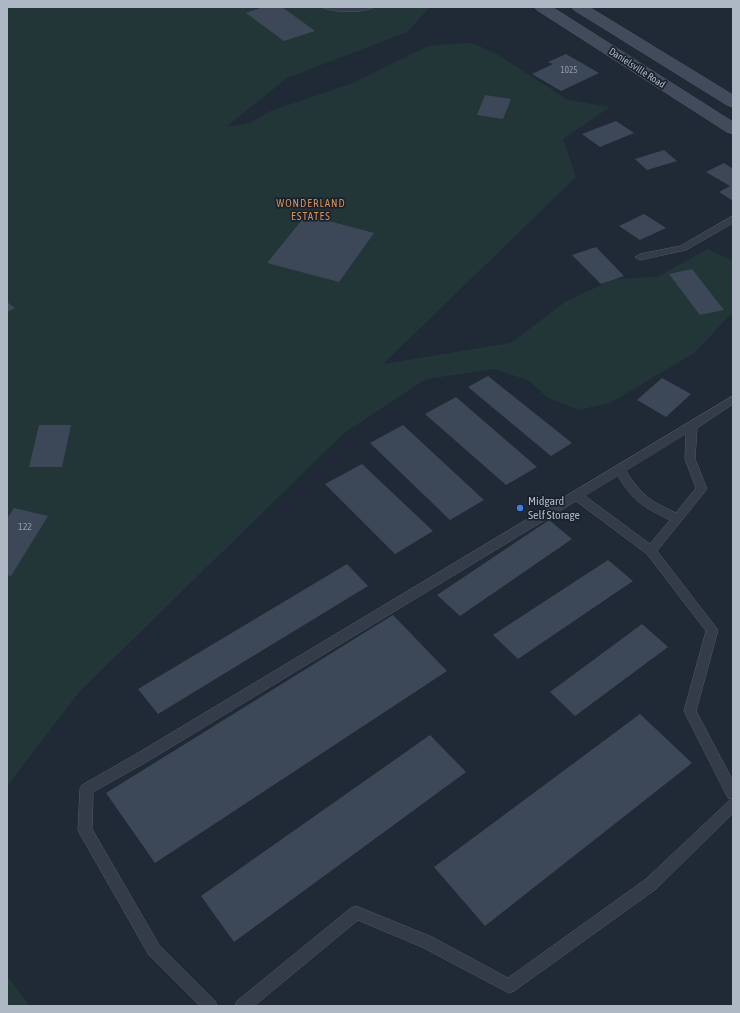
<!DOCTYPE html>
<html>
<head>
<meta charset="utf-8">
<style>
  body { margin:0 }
  #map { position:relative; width:740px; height:1013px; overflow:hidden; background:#202a37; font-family:"Asap Condensed",sans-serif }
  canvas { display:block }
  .frame { position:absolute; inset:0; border:8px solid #aeb7c4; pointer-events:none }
</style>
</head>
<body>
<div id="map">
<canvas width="740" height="1013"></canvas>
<div class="frame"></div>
</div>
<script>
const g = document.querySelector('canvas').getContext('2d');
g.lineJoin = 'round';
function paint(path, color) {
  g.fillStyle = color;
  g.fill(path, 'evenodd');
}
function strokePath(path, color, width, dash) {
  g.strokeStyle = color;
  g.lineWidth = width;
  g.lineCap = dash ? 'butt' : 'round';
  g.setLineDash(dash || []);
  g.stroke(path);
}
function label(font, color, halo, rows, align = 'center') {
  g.font = font + ' "Asap Condensed",sans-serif';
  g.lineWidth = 3.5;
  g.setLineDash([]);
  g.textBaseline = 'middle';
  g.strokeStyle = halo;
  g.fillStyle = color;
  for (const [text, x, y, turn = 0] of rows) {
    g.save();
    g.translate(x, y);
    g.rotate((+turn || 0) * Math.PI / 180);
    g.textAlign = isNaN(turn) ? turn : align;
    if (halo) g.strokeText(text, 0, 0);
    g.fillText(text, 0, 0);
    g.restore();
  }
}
paint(new Path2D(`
  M7 7H430L407 32 287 78 226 127 250 123 268 112 353 83 426 47 448 44 472 43 497 54 568 100 610 107 563 139 576 177 383 364 511 343 565 302 614 279 657 277 708 249 733 261V312L694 353 610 403 578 410 547 397 528 380 494 369 426 379 344 433 80 691 7 786Z
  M7 976 30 1006H7Z`), '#223638');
paint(new Path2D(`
  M263 7H282L315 31 284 41 246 13Z
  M566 54 599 73 561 91 532 74 553 64 548 62Z
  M485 95 511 99 503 119 477 115Z
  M616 121 634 133 600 147 582 134Z
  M664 150 677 161 647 170 635 159Z
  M724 163 733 169V201L719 192 730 186 706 172Z
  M644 214 666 228 640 240 619 226Z
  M306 215 374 233 339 282 267 263Z
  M596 247 624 276 601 284 572 255Z
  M692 269 724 310 700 315 669 274Z
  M7 302 15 308 7 312Z
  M488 376 572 443 551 456 468 387Z
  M662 378 691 394 666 417 637 400Z
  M456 397 537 467 506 485 425 414Z
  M39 425H71L62 467H29Z
  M403 425 484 500 450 520 370 443Z
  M362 464 433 531 395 554 325 484Z
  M14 508 48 516 11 576 7 575V519Z
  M549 520 572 539 460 616 437 595Z
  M608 560 633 581 518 659 493 635Z
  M347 564 368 586 158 714 138 689Z
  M393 615 447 671 155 863 106 793Z
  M642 624 668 647 575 716 550 692Z
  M640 714 692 763 485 926 434 867Z
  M430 735 466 772 234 942 201 896Z`), '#3c4857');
const lane = new Path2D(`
  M322 7H374C365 13 331 13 322 7Z
  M733 216V223L686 250 640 260 635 257 640 254 680 246Z
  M733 396V404L697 428 695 459 707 489 657 551 718 630 696 711 733 781V813L656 889 514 991 509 993 422 947 358 920 254 1006H235L237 1001 351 908 356 906 432 937 508 978 646 879 731 799 728 798 684 711 706 631 647 554 576 501 148 761 93 792 92 829 159 945 215 1001 217 1006H200L149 955 80 834 78 830 80 789 82 785 138 753ZM686 434 685 459 696 488 676 513C649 500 643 497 626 471ZM618 476C635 503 642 506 670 520L650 544 585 496Z`);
const secondary = new Path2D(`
  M535 7H552L733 122V134L727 132 537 10Z
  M572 7H589L733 95V107L727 105 574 10Z`);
strokePath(lane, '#515a65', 1);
strokePath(secondary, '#515a65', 1);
paint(lane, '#333c48');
paint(secondary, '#414b5b');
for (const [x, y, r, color] of [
  [520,508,4,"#3f7fe0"]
]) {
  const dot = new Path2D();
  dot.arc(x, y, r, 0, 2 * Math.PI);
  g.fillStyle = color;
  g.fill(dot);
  strokePath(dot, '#19212c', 1.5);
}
label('9px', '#929ba9', null, [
  ["1025",569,70]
]);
label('10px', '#aeb7c4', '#19212c', [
  ["Danielsville Road",637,68,33]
]);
label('10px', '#929ba9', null, [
  ["122",25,527]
]);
g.letterSpacing = '1px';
label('11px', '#d28e5b', '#19212c', [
  ["WONDERLAND",311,204],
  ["ESTATES",311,217]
]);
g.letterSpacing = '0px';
label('12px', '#aeb7c4', '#19212c', [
  ["Midgard",528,501],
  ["Self Storage",528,515]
], 'left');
</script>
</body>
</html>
